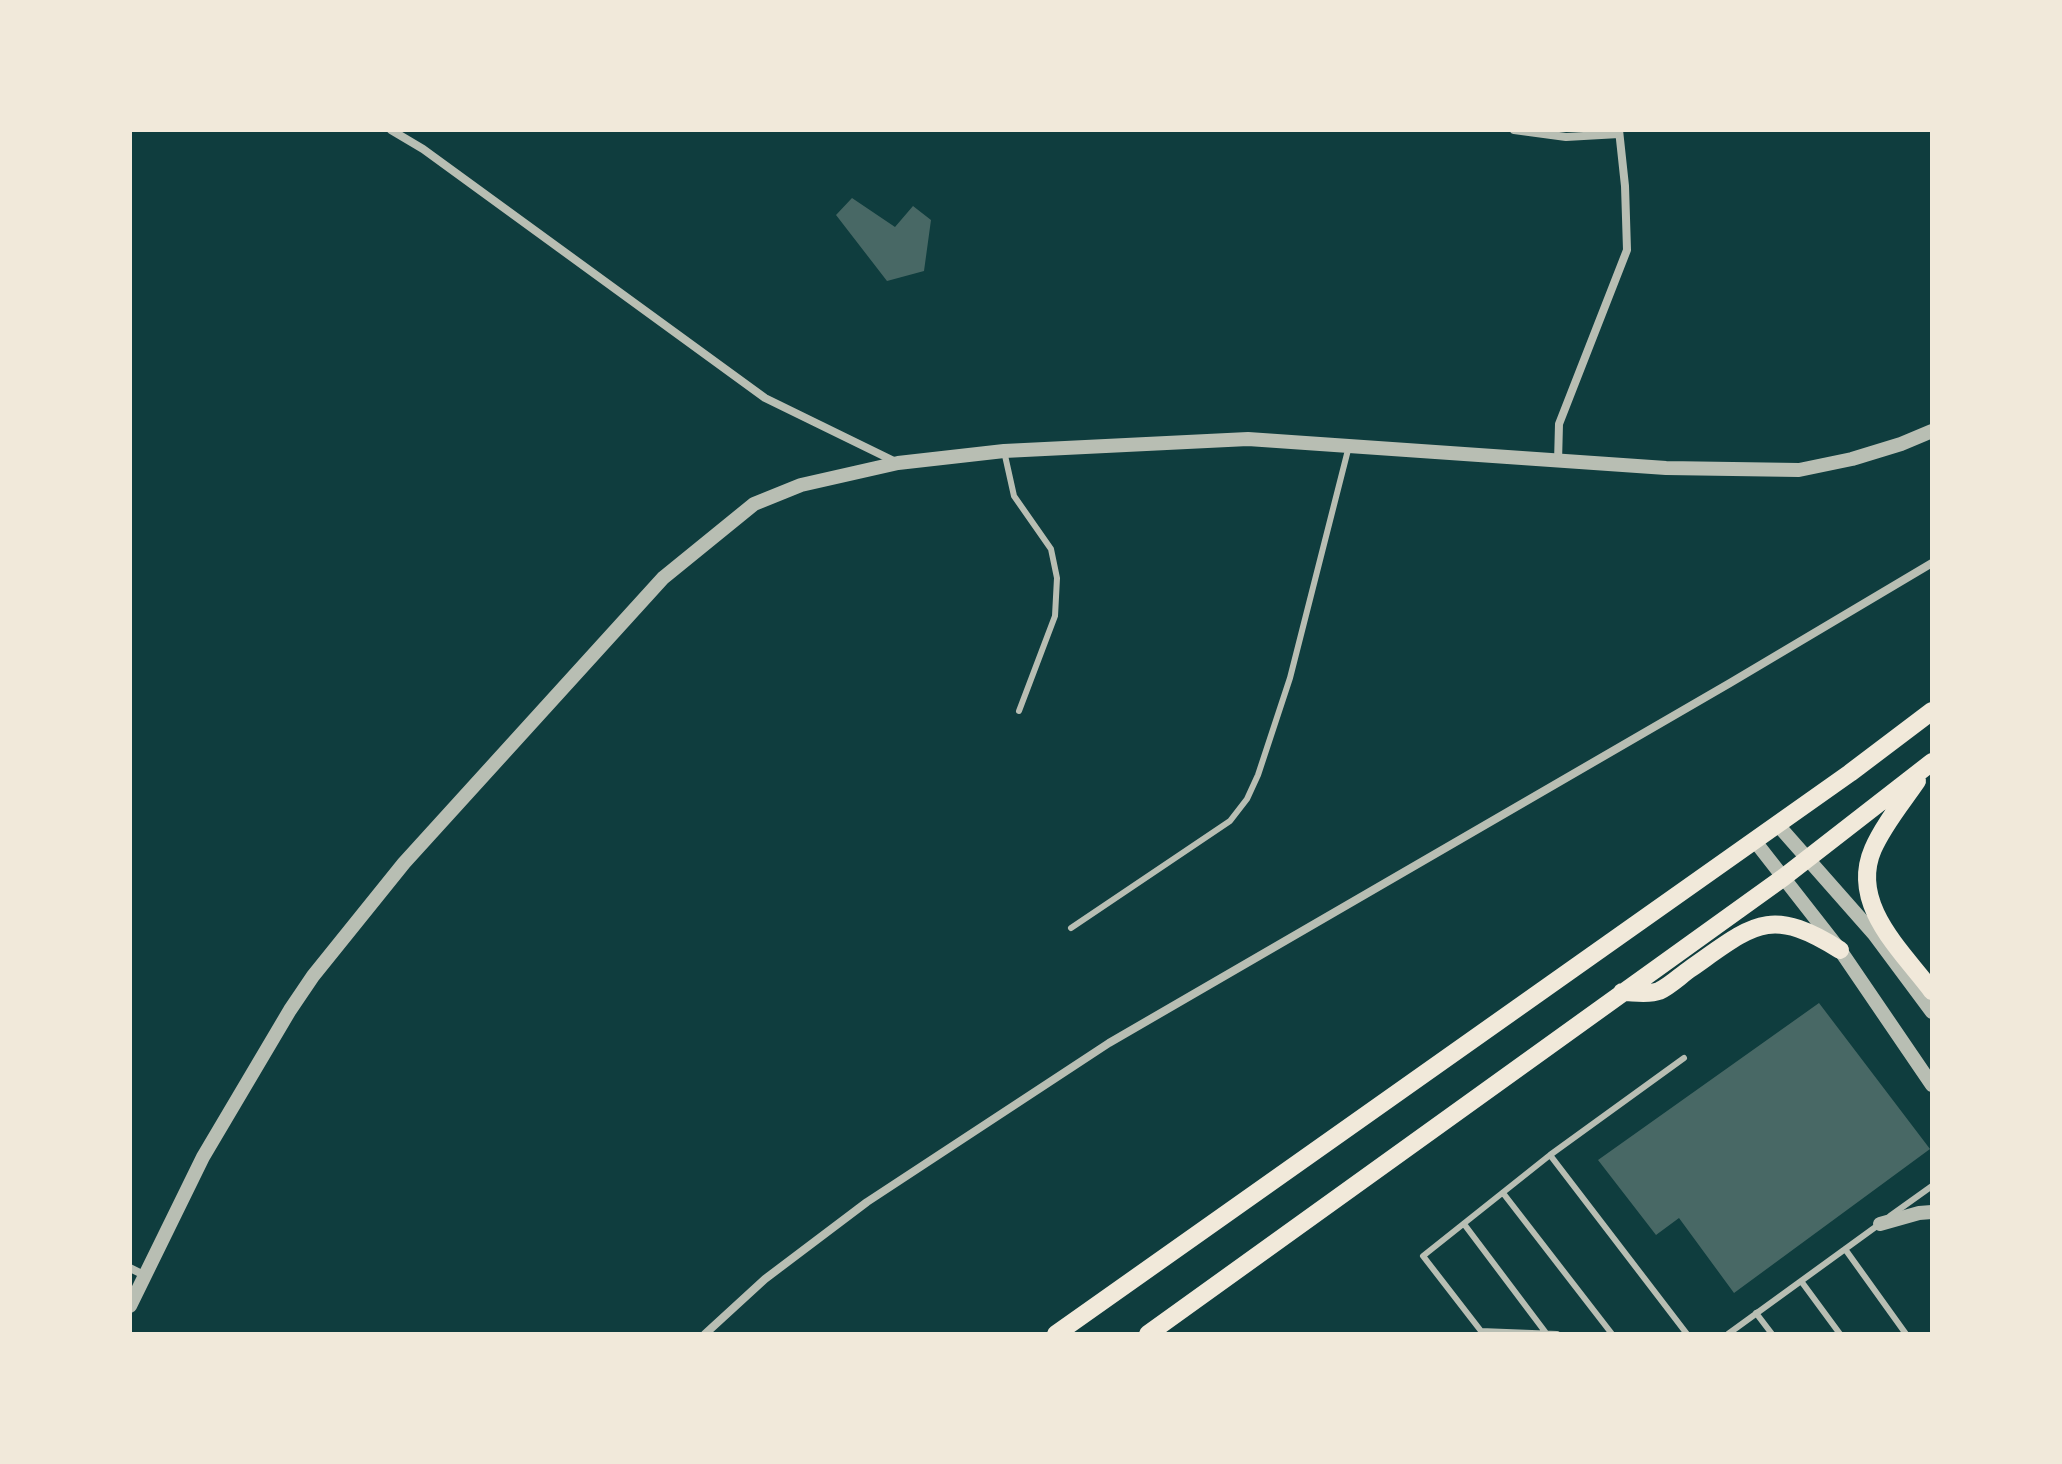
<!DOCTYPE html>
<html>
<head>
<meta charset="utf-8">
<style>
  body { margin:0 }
  #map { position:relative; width:2062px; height:1464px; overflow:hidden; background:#0f3d3e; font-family:"Archivo Narrow",sans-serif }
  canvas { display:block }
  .frame { position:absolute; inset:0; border:132px solid #f1e9da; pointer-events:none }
</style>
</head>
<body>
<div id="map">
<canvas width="2062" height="1464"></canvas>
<div class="frame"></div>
</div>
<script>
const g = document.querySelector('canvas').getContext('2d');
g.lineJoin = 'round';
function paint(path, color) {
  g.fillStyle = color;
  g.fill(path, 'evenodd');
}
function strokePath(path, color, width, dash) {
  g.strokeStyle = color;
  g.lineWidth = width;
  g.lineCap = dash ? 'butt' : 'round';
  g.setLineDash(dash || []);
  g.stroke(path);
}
paint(new Path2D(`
  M852 198 895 227 913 206 931 220 924 271 887 281 836 215Z
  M1819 1003 1930 1149 1734 1293 1679 1218 1656 1235 1598 1160Z`), '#486865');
strokePath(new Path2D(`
  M1004 451 1014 496 1051 549 1057 578 1055 616 1019 711
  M1071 928 1230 821 1247 799 1258 775 1290 678 1349 446
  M1550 1155 1684 1058
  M1503 1193 1612 1334
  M1890 1216 1932 1186
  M1464 1224 1546 1333
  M1845 1249 1906 1334
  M1801 1281 1840 1334
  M1756 1313 1772 1334
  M1557 1334 1481 1331 1423 1256 1550 1155 1687 1334
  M1728 1334 1881 1223`), '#b8beb3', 6);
strokePath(new Path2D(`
  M391 130 423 149 765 398 898 463
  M1514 130 1566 137 1619 134
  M1558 462 1559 424 1627 250 1625 186 1619 130
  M130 1268 144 1275
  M705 1334 765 1279 867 1202 1109 1043 1730 683 1932 563`), '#b8beb3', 8);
strokePath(new Path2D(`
  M1777 824 1874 934 1932 1012
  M1754 840 1840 950 1932 1085
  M1880 1224 1919 1213 1932 1212
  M130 1306 203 1157 290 1010 313 976 404 863 663 578 754 504 801 485 898 463 1004 451 1248 439 1666 468 1799 470 1852 459 1901 444 1932 431`), '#b8beb3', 14);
strokePath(new Path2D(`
  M1917 781C1902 803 1884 824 1873 849 1849 904 1902 951 1932 991
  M1622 992C1633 992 1649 995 1659 991 1670 986 1680 976 1690 969 1753 925 1769 905 1840 950
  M1056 1334 1850 773 1932 711
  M1148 1334 1784 877 1932 762`), '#f1e9da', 18);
</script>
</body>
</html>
